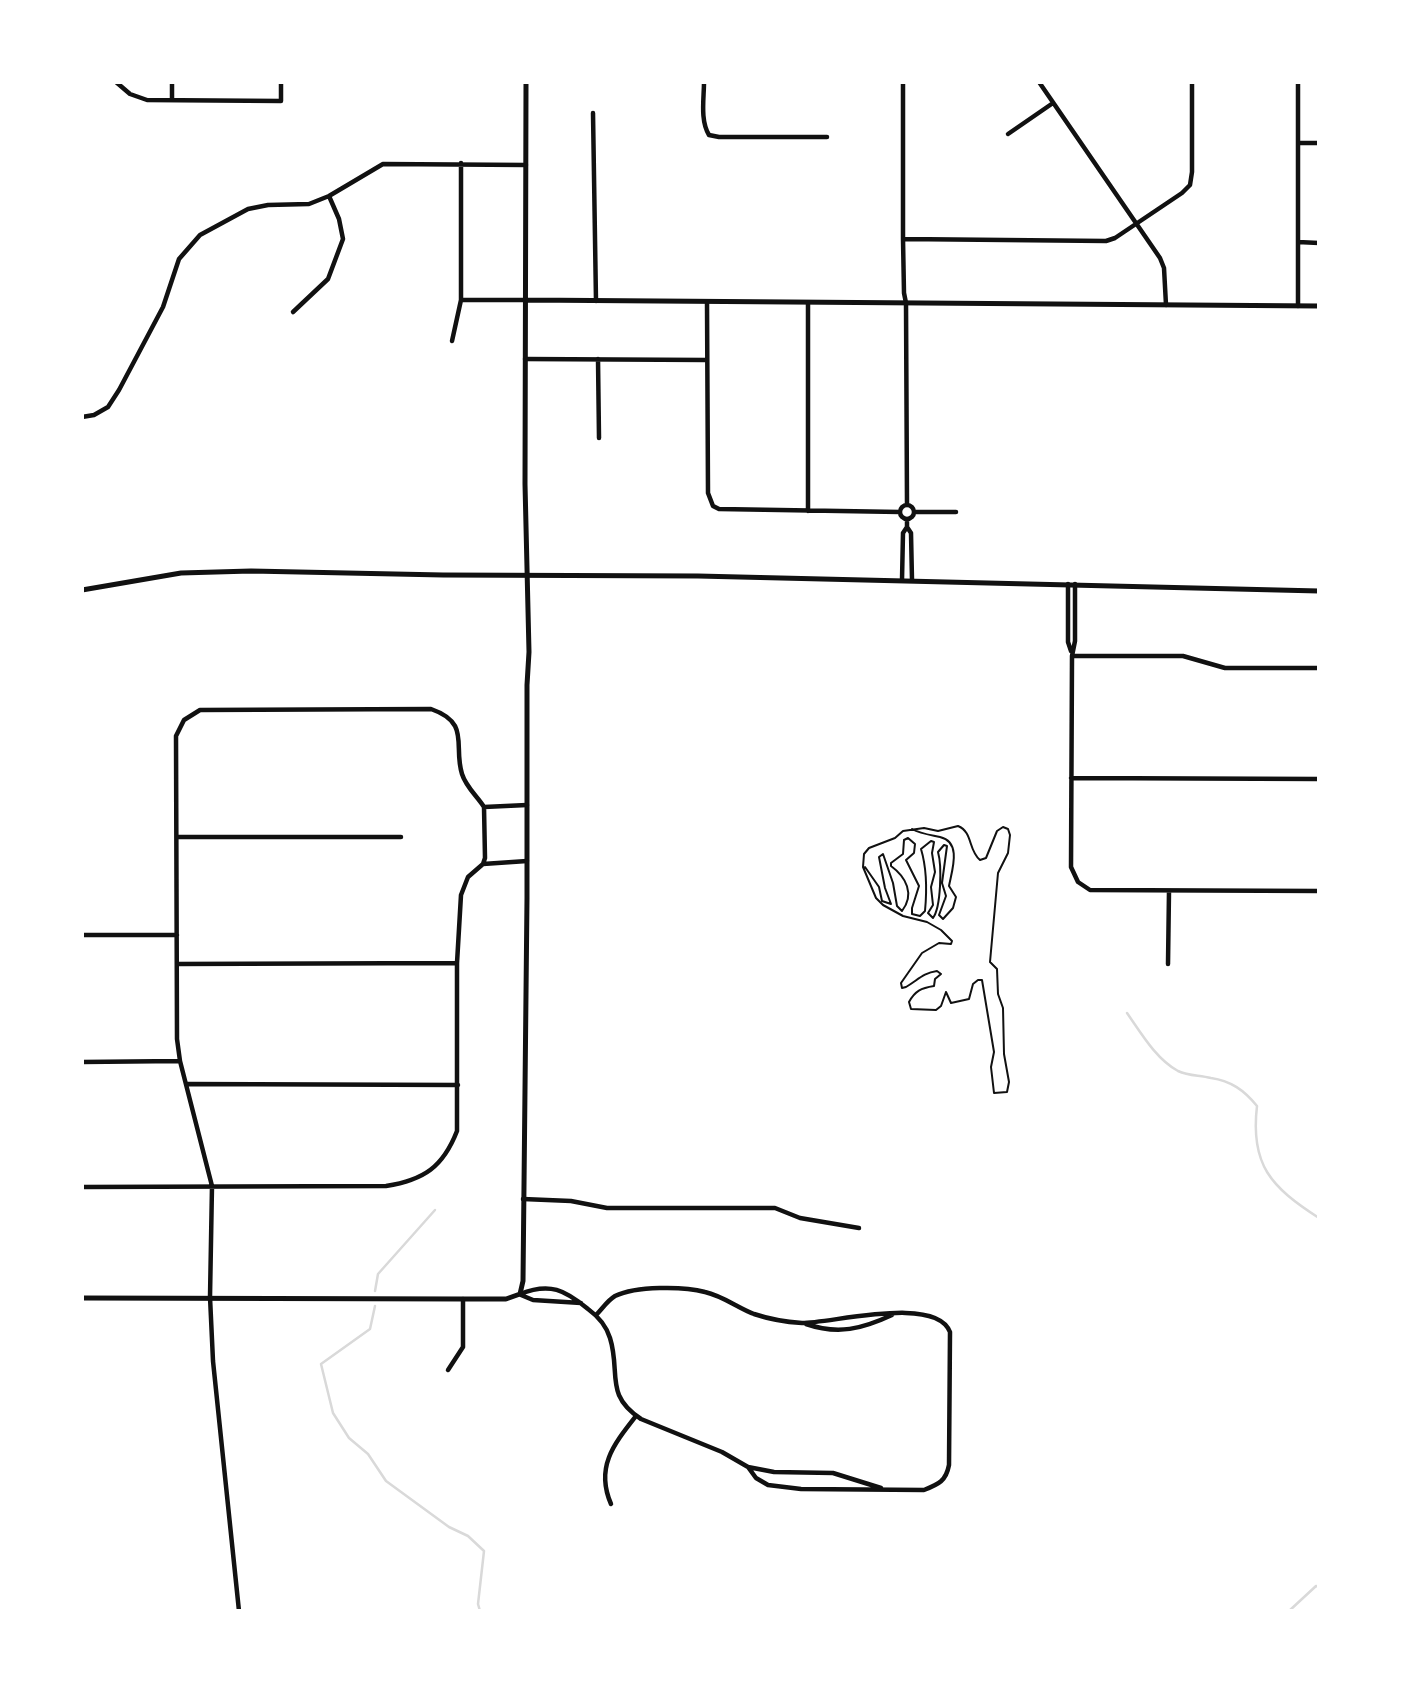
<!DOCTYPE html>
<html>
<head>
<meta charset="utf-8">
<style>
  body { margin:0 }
  #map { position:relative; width:1401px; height:1693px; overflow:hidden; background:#fff; font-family:"Public Sans",sans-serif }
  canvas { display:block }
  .frame { position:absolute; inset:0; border:84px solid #fff; pointer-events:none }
</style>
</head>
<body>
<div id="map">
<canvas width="1401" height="1693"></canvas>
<div class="frame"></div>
</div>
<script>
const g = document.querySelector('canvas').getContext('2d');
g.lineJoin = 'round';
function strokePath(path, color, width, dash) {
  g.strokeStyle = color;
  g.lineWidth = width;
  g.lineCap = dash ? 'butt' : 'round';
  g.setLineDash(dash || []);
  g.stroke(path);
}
strokePath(new Path2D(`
  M1127 1013C1141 1033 1156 1059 1178 1071 1189 1076 1199 1075 1211 1078 1231 1081 1244 1090 1257 1106 1250 1165 1271 1187 1319 1218
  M375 1291 378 1274 435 1210
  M375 1306 370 1329 321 1364 333 1413 349 1438 368 1454 386 1481 449 1527 468 1536 484 1551 478 1604 480 1611
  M1289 1611 1316 1586 1319 1587`), '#d9d9d9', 2.5);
strokePath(new Path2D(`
  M958 826C973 832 968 850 980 860L986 858 997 831 1003 827 1008 829 1010 835 1008 853 998 873 990 962 997 969 998 994 1003 1008 1004 1054 1009 1082 1007 1092 994 1093 991 1067 994 1052 982 980H978L973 984 969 999 951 1003 946 992 941 1006 936 1010 911 1009 909 1002C915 991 921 988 934 986L935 979 941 974 937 971C923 973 918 980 906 987L902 988 901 983 922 953 939 943 951 944 952 941 941 930 927 922 903 916 883 905 876 898 863 867 864 854 869 848 895 838 903 831 924 828 938 831Z
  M865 867 879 887 882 901 891 904 885 888 879 857 883 854 893 883 897 906 902 911C915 894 906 877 891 866V863L903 854 904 840 908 838 915 844 914 853 906 860 919 886 912 908V914L920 916 925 911C927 890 927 869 921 849L931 841 934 842 932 853 935 872 931 887 933 905 928 913 933 918C941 907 942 866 938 852L944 845 947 846 942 883 946 896 939 915 943 919 953 908 956 897 949 886C952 870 962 842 940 837 931 835 921 834 912 829`), '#111', 2);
strokePath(new Path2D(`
  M116 82 130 94 147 100 281 101V82
  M704 82C704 99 700 120 709 135L719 137H827
  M903 82V239L904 293 906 303 907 505
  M1039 82 1160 258 1164 268 1166 305
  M1298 82V306
  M172 99V82
  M593 113 596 301
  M1008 134 1053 103
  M1298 143H1319
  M903 239 1106 241 1115 238 1182 193 1190 185 1192 172V82
  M1298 242 1319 243
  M461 300H526
  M707 302 708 493 713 506 719 509 900 512
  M293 312 328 279 343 239 339 219 329 196
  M452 341 461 300V163
  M525 359 706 360
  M598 359 599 438
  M82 417 94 415 108 407 119 390 163 307 179 259 200 235 248 209 268 205 309 204 329 196 383 164 526 165
  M900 512a7 7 0 1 1 14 0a7 7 0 1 1-14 0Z
  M808 511V303
  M915 512H956
  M907 519V527L911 533 912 580
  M902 580 903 533 907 527
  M1068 584V642L1071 651
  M1075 584V641L1072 656 1071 867 1078 882 1090 890 1319 891
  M1072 656H1183L1225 668H1319
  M1071 778 1319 779
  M484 807 527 805
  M177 837H401
  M483 864 485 858 484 807
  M82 935H177
  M177 964 457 963
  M1168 964 1169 891
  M82 1062 180 1061
  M188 1084 458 1085
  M82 1187 386 1186C424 1180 443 1167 457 1131V963L461 895 468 877 483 864 527 861
  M523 1199 571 1201 607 1208H775L800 1218 859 1228
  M520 1294C550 1282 565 1290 588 1309 599 1317 606 1325 610 1338 621 1373 604 1395 641 1419L722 1452 748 1467 774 1472 833 1473 881 1488
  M521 1295 533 1300 581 1303
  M596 1315C602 1309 608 1300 615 1296 636 1286 683 1286 705 1292 723 1296 738 1308 754 1314 769 1319 786 1322 802 1323 833 1323 936 1295 950 1332L949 1465C946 1481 939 1484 924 1490L801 1489 768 1485 756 1478 748 1467
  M806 1324C838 1335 862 1329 892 1315
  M448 1370 463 1347V1299
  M611 1504C595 1467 614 1444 636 1416
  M239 1611 213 1361 210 1297 212 1186 180 1061 177 1039 176 736 184 720 200 710 431 709C471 723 453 745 462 774 466 787 477 796 484 807`), '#111', 4.5);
strokePath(new Path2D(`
  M526 300 1319 306
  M82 1298 463 1299H506L520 1294 523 1281 527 898V685L529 652 525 484 526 82`), '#111', 5);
strokePath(new Path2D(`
  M82 590 181 573 251 571 443 575 698 576 1319 591`), '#111', 5);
</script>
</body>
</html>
